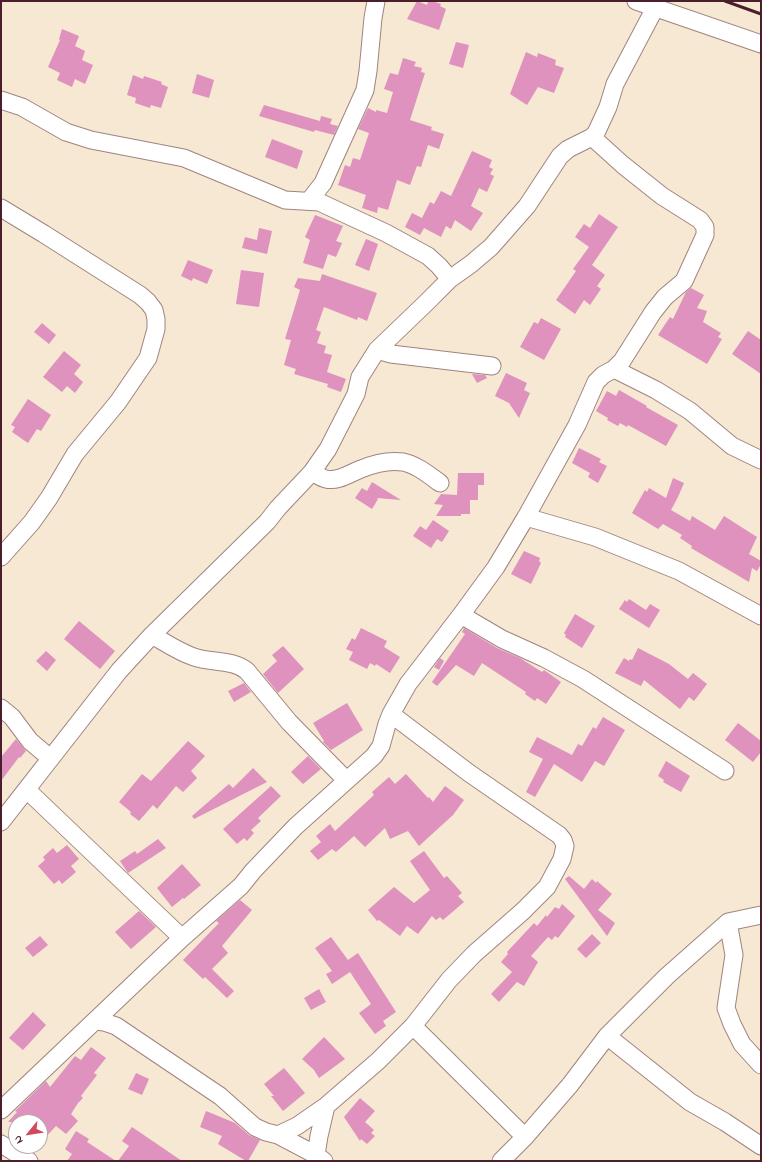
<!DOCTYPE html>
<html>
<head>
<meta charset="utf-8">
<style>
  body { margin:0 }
  #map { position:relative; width:762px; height:1162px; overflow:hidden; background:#f6e8d3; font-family:"Indie Flower",sans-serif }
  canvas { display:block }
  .frame { position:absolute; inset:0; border:2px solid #4a1f2b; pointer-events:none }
  .north { position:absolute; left:8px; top:1114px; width:40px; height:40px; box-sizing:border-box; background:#fff; border:1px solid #b7a5aa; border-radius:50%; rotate:240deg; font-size:11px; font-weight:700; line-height:16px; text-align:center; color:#4a1f2b }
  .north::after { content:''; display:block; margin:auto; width:14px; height:18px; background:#d1495b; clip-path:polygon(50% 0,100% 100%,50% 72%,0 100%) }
</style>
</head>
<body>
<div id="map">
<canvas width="762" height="1162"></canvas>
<div class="frame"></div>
<div class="north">N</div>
</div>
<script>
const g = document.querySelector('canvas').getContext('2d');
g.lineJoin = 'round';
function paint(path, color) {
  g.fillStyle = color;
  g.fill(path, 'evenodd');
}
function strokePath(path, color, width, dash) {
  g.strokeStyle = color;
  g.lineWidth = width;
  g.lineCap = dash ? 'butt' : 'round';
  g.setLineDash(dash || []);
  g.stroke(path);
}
paint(new Path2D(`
  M417 1 427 5 428 1H432L441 4 440 6 446 9 439 30 407 19Z
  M62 29 79 36 75 46 85 51 82 60 93 65 85 84 75 79 72 87 57 80 60 73 48 67 60 40 59 39Z
  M456 42 469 45 463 68 449 64Z
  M526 52 537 57 538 53 556 60 555 65 564 68 554 93 538 87 527 105 510 94Z
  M403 58 416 62 414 66 422 68 421 72 425 73 410 120 432 127 431 130 444 134 439 149 428 145 421 167 417 166 410 185 397 180 388 210 378 207 377 213 362 208 366 195 338 185 345 165 350 167 353 158 360 160 369 133 358 129 368 108 376 112V110L387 113 393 92 384 89 390 73 398 75Z
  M197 74 214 80 209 98 192 93Z
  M133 75 143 79 144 76 162 82 161 84 168 87 161 108 151 105 150 108 135 103 136 98 127 95Z
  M264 105 320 121 321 116 332 119 330 124 338 126 334 135 315 130 314 132 259 116Z
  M272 139 303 151 297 169 265 157Z
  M472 151 492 160 489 167 493 169 490 174 494 176 487 192 479 188 471 206 483 213 471 231 455 220 451 229 446 226 441 237 424 228 420 235 405 227 412 213 422 218 430 202 434 204 441 191 451 196Z
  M599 214 618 227 592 265 605 275 597 286 601 289 590 305 584 300 575 314 556 300 576 271 573 269 589 247 575 237 584 224 590 228Z
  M315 215 343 226 336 241 342 243 336 257 328 254 323 269 303 263 310 240 305 237Z
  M259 228 272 231 267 254 242 248 245 237 257 240Z
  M366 239 378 244 369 271 355 265Z
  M188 260 213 270 207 284 193 278 192 281 181 276Z
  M241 270 264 273 259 307 236 304Z
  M322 274 377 293 367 321 358 317 357 320 324 307 316 330 321 332 317 343 326 346 324 353 332 355 327 372 346 379 341 392 327 387 328 384 294 374 296 369 284 365 291 340 285 339 300 290 294 287 298 278 320 281Z
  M691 288 704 295 697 308 707 311 703 322 721 333 718 337 722 339 707 364 658 335 670 317 673 319 686 292Z
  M541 318 561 329 544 360 520 347 534 322 538 324Z
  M42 323 56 335 49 344 34 332Z
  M748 331 761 340V374L732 354Z
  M64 351 81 365 74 374 83 382 75 393 67 386 62 392 43 377Z
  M506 373 527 383 524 390 530 393 519 418 509 403 495 396Z
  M472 374 485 375 487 378 477 383Z
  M619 390 647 406 646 407 678 425 666 446 628 425 627 427 620 423 618 426 607 420 608 418 596 411 607 391 616 396Z
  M28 399 51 415 41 431 37 429 28 443 12 432 15 427 11 425Z
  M579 448 601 459 599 462 607 466 598 483 588 477 590 473 572 463Z
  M458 473H484V485H478V500H470V514H461V516H436L443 505 434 504 441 494 457 495Z
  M673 478 684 483 678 497 671 510 690 521 692 516 715 530 724 516 757 537 749 554 761 561V564L757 571 752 568 749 582 691 548 692 546 680 538 682 535 663 524 658 529 632 513 645 490 647 492 649 488 666 498Z
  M372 482 401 500 377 498 378 499 372 509 355 498 362 488 367 491Z
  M433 520 449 531 442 542 437 539 431 548 413 536 420 526 426 530Z
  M524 551 540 558 539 561 541 563 531 584 511 574Z
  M629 599 646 610 650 604 660 610 649 628 619 609 625 600 627 602Z
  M575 614 595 626 582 648 565 637 566 635 564 633Z
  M79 621 115 651 100 669 64 639Z
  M361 628 387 641 384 647 400 657 390 673 376 664 375 666 370 663 367 669 349 660 353 652 346 649 352 638 355 640Z
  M464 628 497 648 520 658 542 672 544 670 561 682 546 704 537 698 535 701 525 694 526 692 482 663 474 676 456 665 437 686 432 682 465 634 462 632Z
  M283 646 304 669 278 693 263 674 277 661 272 655Z
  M638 648 669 664 688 679 693 673 707 684 694 701 689 697 680 709 644 680 641 686 615 673 624 658 629 661 630 659 632 660Z
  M46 651 56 660 47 671 36 661Z
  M440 658 444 661 439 670 434 667Z
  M244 683 251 692 234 702 228 691Z
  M347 703 363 730 331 750 323 742 324 741 313 723Z
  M603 717 625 730 604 766 595 761 582 782 554 764 535 797 526 792 543 759 529 752 537 737 572 755 578 744 582 746 593 727 596 729Z
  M738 723 761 741V752L753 762 725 740Z
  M16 739 26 751 20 758 19 757 1 781V757Z
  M188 741 205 756 191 771 197 778 183 792 176 786 157 809 153 805 139 821 130 814 131 812 119 802 142 774 151 781Z
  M308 756 321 769 303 784 291 772Z
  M666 761 690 776 681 792 663 782 664 780 658 776Z
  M253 768 267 782 194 819 192 816 229 784 233 788Z
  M406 774 428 798 429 797 433 802 445 786 464 800 453 815 419 846 408 831 390 839 385 828 365 847 354 836 336 852 332 849 318 860 310 851 321 842 316 836 330 824 335 831 374 795 372 792 389 777 395 784Z
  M271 786 281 796 258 818 261 821 251 830 254 833 247 841 244 838 237 844 223 829Z
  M158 839 166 848 128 873 120 861 135 851 137 854Z
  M67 845 79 859 71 866 76 872 62 884 59 880 54 884 38 866 45 860 43 857 53 848 57 853Z
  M424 851 444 878 447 876 462 893 458 896 464 902 443 920 440 917 436 920 432 916 418 934 407 926 400 936 379 920 377 921 368 910 394 887 414 903 430 890 410 861Z
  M182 864 201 885 184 899 183 898 172 907 157 888Z
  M569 876 584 889 592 879 596 883 597 881 612 894 598 910 615 923 607 936 565 879Z
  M240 900 252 910 222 946 228 953 212 969 234 991 227 998 205 977 203 979 183 960 219 923 216 921Z
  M562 904 575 916 558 938 555 936 552 940 548 937 531 956 538 962 524 986 517 982 499 1002 491 994 512 972 501 962 508 954 507 952 534 923 537 926 546 915 547 917 555 907 559 909Z
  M139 911 156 927 131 949 115 932Z
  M592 934 601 943 586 958 577 949Z
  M40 936 48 945 33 957 25 948Z
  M331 937 348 960 358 953 396 1012 383 1021 386 1026 375 1034 359 1013 371 1004 350 972 332 984 326 974 332 971 315 948Z
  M319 989 326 1002 311 1010 304 998Z
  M33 1012 46 1025 23 1050 9 1038Z
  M324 1037 345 1059 319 1078 314 1070 302 1059Z
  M91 1047 106 1058 94 1073 97 1075 81 1096 83 1098 78 1103 71 1114 78 1121 66 1134 56 1126 40 1143V1122H8L17 1112 15 1111 46 1081 50 1087 75 1056 81 1060Z
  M284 1068 305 1093 283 1111 271 1096H274L264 1084Z
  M136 1073 149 1079 142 1095 128 1089Z
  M360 1098 375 1111 365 1122 374 1130 371 1133 375 1136 367 1144 361 1139 360 1141 344 1117Z
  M206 1111 235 1123 249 1135 260 1140 248 1161H246L218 1144 222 1136 200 1127Z
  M132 1127 182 1161H118L129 1146 122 1141Z
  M76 1131 89 1139 87 1142 116 1161H67L72 1154 65 1149Z`), '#de92bd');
const minor = new Path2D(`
  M636 1 761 44
  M1 100 22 107 66 132 91 140 184 158 285 200 319 202 386 233 428 256 439 266 450 279
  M309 201 323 183 365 90 368 71 373 18 376 1
  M1 208 44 234 140 295 148 302 154 310 156 319V329L148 358 118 402 75 454 49 498 32 522 1 557
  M377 350 391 354 492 366
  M614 369 656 390 690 411 732 446 761 460
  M312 472C316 474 321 478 326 479 338 482 350 473 361 469 373 464 389 460 403 462 417 465 429 475 440 483
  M526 517 595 537 679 571 761 616
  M461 615 502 639 544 658 583 679 725 771
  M152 635C166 643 179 652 194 657 211 663 233 659 247 671L289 722 346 780
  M1 708 12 717 30 741 50 758
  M27 790 182 938
  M1 822 119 671 152 635 267 522 278 508 312 472 328 449 356 394 360 377 377 350 426 303 450 279 471 264 491 247 527 206 560 156 568 149 592 137 596 133 608 107 615 84 655 8 657 1
  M728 922 734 955 726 1008 732 1024 742 1044 761 1065
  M95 1021 104 1022 116 1026 220 1096 255 1127 266 1132 278 1135 316 1155 324 1161
  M413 1026 525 1137
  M607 1036 690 1102 725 1122 761 1146
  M1 1110 182 938 241 886 253 871 295 827 374 756 381 746 387 724 391 714 408 684 461 615 496 567 526 517 577 425 596 382 603 375 614 369 622 361 653 312 665 297 684 281 705 235V227L700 220 662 196 623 165 592 137
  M278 1135 297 1126 326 1106 378 1061 413 1026 449 980 474 954 523 911 547 887 562 859 565 846 563 840 559 835 469 773 391 714
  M1 1144 29 1161
  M316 1155 319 1136 326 1106
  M501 1161 525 1137 570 1085 607 1036 667 976 728 922 761 915`);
strokePath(minor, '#a0847f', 19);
strokePath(minor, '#fff', 17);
strokePath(new Path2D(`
  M725 1 761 14`), '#4a1f2b', 3);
</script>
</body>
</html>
